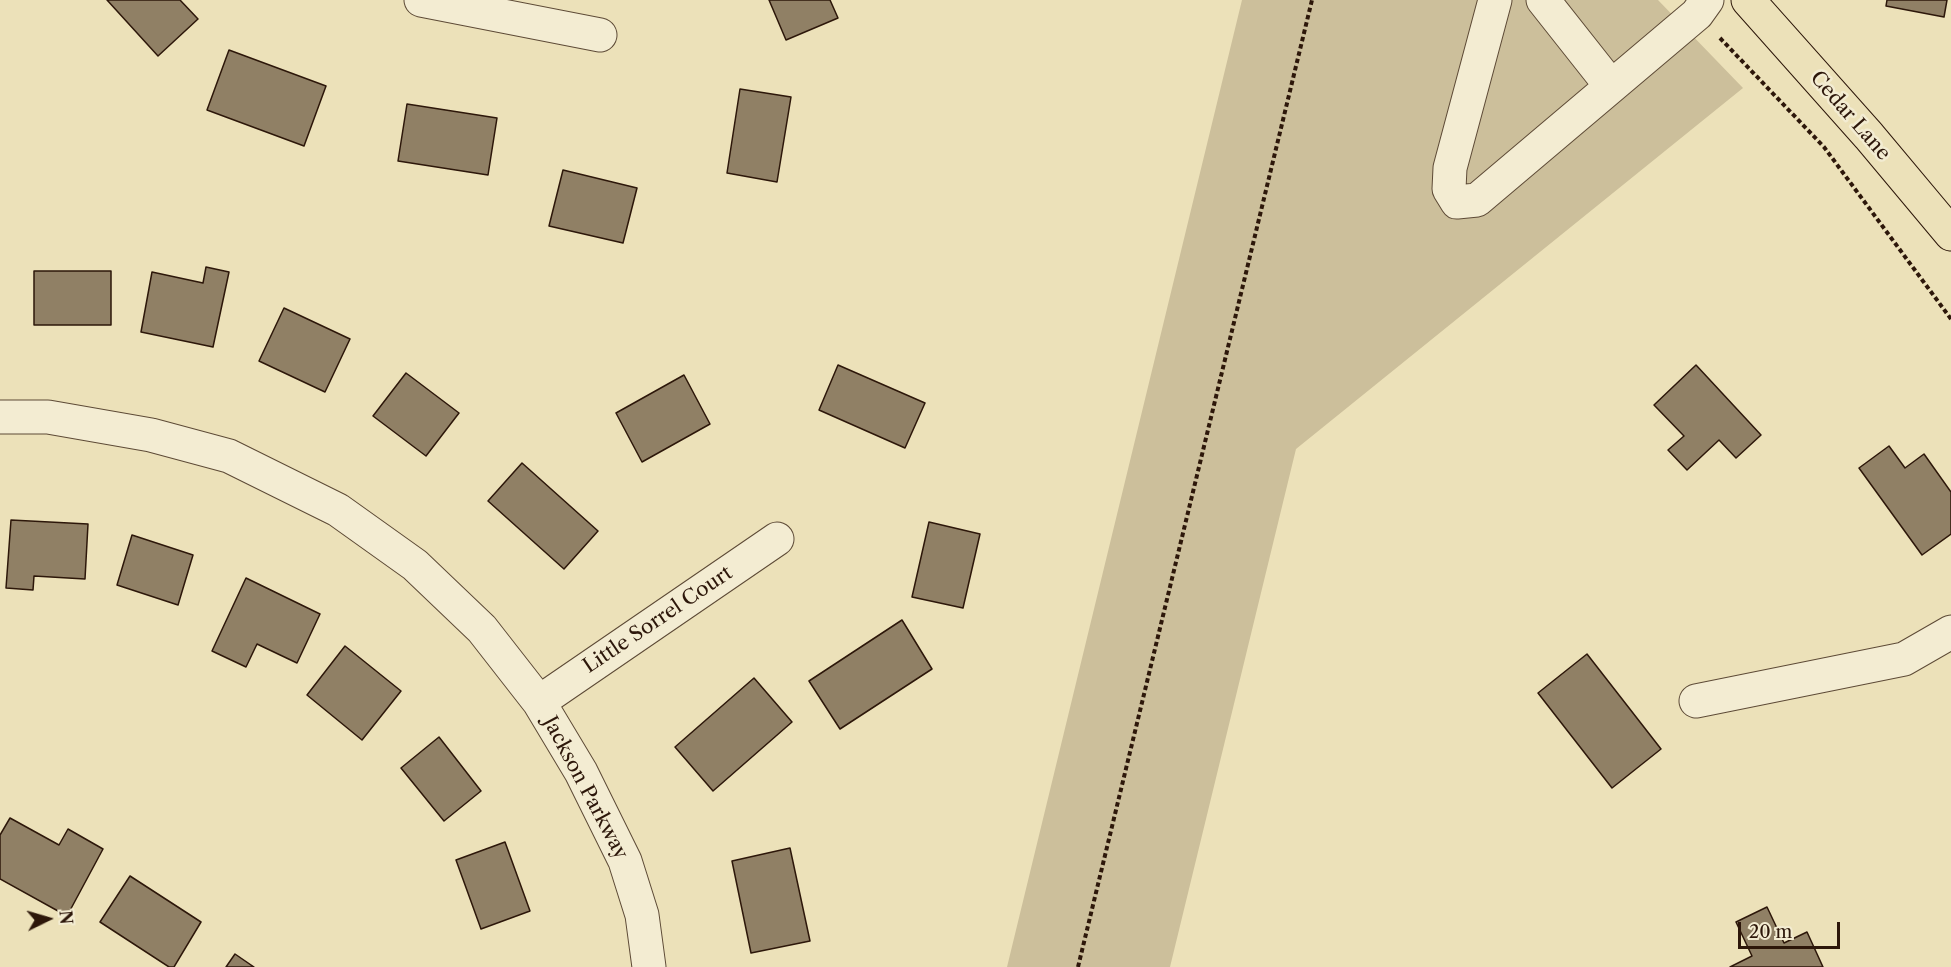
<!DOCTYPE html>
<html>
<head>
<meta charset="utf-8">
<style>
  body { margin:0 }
  #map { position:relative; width:1951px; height:967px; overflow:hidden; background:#ece1b9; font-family:"Libre Caslon Text",serif }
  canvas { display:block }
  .north { position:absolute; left:18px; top:889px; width:60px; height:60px; -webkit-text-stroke:4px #f3ecd2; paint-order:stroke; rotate:85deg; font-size:16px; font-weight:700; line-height:24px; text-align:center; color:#2d170a }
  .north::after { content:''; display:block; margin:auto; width:21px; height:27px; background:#2d170a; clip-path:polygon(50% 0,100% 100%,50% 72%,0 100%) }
  .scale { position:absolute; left:1738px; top:922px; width:102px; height:27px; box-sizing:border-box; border:3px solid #2d170a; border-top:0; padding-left:8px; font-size:18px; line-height:21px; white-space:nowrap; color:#2d170a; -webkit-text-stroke:4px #f3ecd2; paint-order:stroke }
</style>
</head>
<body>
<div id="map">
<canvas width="1951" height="967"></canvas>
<div class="north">N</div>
<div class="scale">20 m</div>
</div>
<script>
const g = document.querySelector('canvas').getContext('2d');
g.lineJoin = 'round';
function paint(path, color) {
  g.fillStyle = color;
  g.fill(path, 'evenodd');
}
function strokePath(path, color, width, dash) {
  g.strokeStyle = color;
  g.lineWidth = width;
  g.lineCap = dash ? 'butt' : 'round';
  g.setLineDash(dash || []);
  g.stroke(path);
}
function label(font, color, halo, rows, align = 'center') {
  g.font = font + ' "Libre Caslon Text",serif';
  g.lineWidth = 5;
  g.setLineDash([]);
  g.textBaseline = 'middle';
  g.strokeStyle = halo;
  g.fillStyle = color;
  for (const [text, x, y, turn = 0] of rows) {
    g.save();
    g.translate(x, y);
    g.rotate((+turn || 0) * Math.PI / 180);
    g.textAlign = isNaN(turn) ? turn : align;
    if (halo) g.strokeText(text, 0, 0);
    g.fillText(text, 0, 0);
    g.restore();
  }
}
paint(new Path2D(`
  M1242 0H1658L1743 88 1296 449 1170 967H1007Z`), '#ccbf9b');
const building = new Path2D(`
  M107 0H180L198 19 158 56Z
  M769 0H830L838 18 786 40Z
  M1887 0H1947L1944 17 1886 6Z
  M229 50 326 86 304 146 207 110Z
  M740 89 791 97 777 182 727 173Z
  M407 104 497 118 488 175 398 161Z
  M563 170 637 188 623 243 549 226Z
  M206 267 229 272 213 347 141 332 152 272 203 283Z
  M34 271H111V325H34Z
  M284 308 350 339 325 392 259 361Z
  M838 365 925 403 905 448 819 410Z
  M1696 365 1761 435 1736 458 1719 440 1687 470 1668 450 1684 436 1654 405Z
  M406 373 459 413 426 456 373 416Z
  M684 375 710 424 642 462 616 413Z
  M1889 446 1905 468 1924 454 1951 492V534L1922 555 1859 468Z
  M522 463 598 531 564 569 488 501Z
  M11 520 88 524 85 579 34 576 33 590 6 588Z
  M929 522 980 534 963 608 912 597Z
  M132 535 193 555 178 605 117 585Z
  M246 578 320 614 297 663 257 644 246 667 212 651Z
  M902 620 932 669 840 729 809 681Z
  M345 646 401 691 362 740 307 695Z
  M1587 654 1661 749 1612 788 1538 693Z
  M754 678 792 722 713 791 675 747Z
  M439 737 481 791 444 821 401 768Z
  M10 818 59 845 68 829 103 849 67 916 0 879V835Z
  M505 842 530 911 481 929 456 860Z
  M790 848 810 941 751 953 732 861Z
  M130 876 201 922 174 967H169L100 922Z
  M1767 907 1784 943 1807 932 1823 967H1730L1752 956 1736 922Z
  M235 954 254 967H226Z`);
paint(building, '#908065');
strokePath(building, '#2d170a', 1.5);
const minor = new Path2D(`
  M421 0 600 35
  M1495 0 1450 168 1449 189 1457 202 1477 200 1697 14 1707 0
  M1543 0 1611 86
  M0 417H48L151 435 229 456 338 510 415 565 482 629 539 702 581 772 625 861 642 915 649 967
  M1696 701 1904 659 1951 632
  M539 702 777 539`);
const major = new Path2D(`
  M1748 0 1869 136 1951 234`);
strokePath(minor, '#5d4a36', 35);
strokePath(major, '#2d170a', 35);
strokePath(new Path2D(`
  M1720 38 1824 147 1951 319
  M1078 967 1312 0`), '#2d170a', 4, [4.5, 3]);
strokePath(minor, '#f3ecd2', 33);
strokePath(major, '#ece1b9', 33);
label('20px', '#2d170a', '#f3ecd2', [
  ["Cedar Lane",1850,116,49],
  ["Little Sorrel Court",658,620,-34],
  ["Jackson Parkway",585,788,62]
]);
</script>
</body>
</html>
